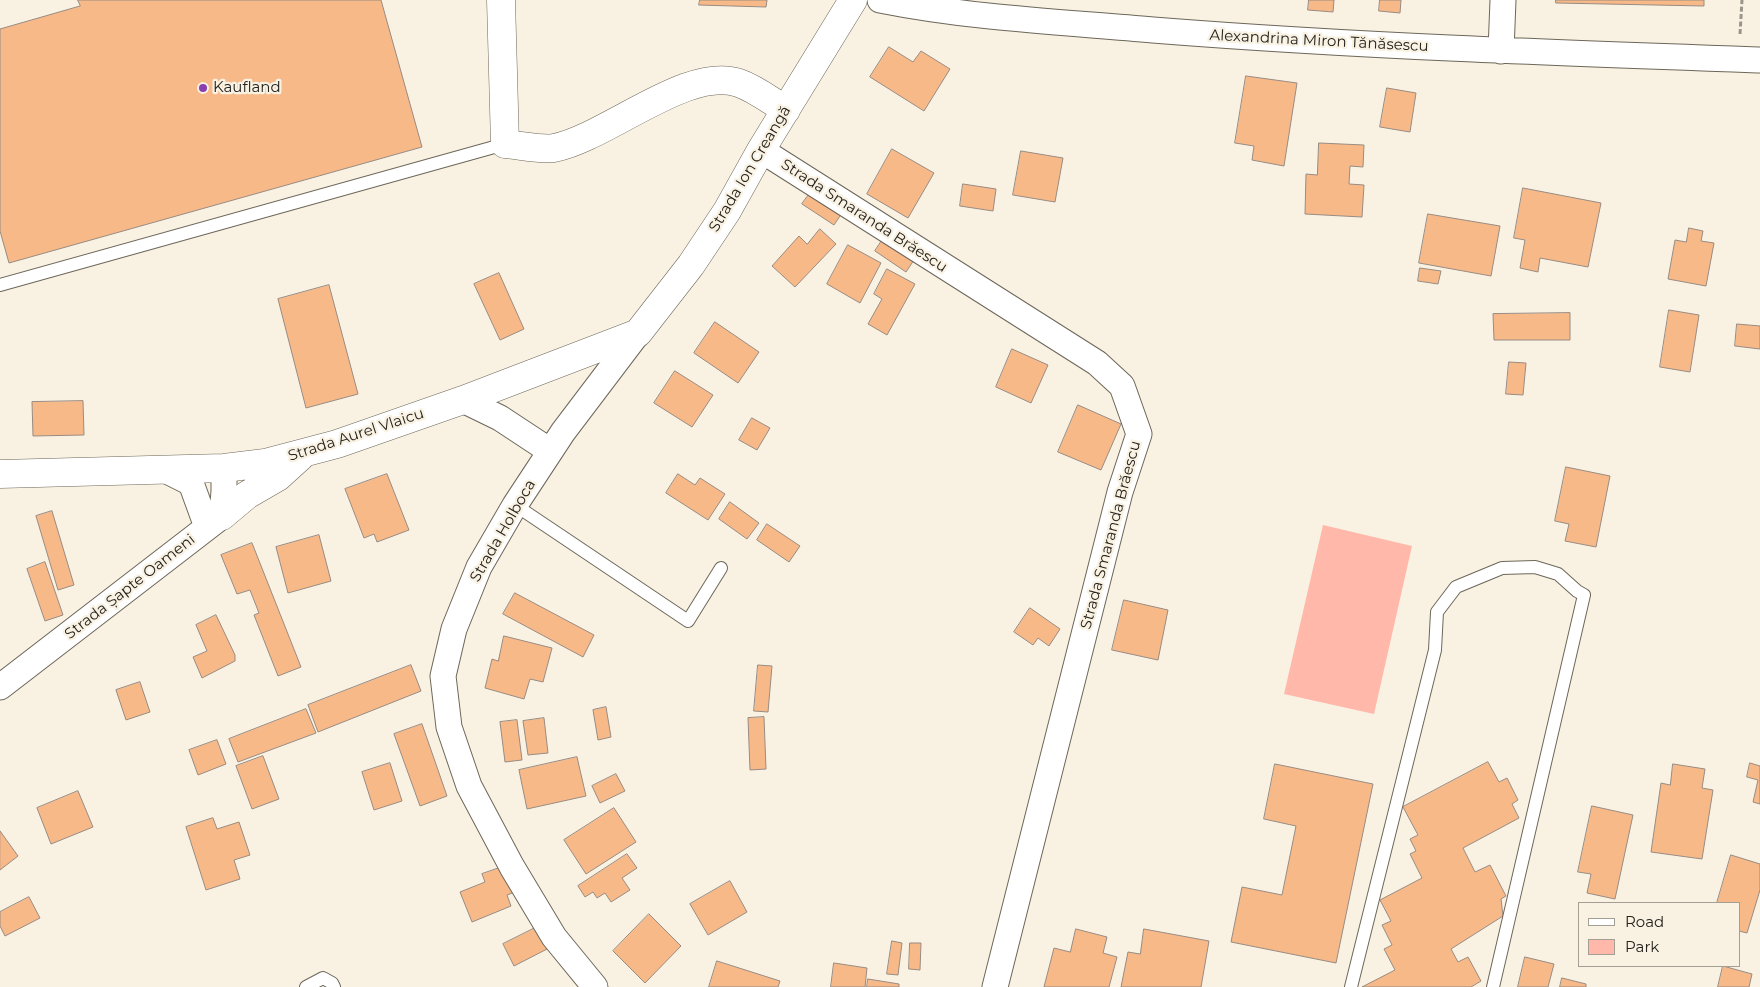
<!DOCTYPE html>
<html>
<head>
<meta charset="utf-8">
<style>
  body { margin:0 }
  #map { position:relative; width:1760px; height:987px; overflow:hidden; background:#f9f2e3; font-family:Montserrat,sans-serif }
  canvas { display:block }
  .legend { position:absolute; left:1578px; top:902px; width:162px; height:65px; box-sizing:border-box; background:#f9f2e3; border:1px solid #a49f94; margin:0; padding:6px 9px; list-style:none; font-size:15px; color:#24221d }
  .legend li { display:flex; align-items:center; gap:10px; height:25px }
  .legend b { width:25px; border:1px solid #a49f94 }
</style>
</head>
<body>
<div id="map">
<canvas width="1760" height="987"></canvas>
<ul class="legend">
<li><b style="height:6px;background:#fff"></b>Road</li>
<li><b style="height:14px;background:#ffb8aa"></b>Park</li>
</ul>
</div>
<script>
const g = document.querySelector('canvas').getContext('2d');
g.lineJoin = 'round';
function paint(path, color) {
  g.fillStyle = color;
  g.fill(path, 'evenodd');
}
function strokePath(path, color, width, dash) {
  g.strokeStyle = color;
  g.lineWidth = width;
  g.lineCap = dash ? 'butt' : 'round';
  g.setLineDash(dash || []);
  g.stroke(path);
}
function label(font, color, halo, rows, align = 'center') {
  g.font = font + ' Montserrat,sans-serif';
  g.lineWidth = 4.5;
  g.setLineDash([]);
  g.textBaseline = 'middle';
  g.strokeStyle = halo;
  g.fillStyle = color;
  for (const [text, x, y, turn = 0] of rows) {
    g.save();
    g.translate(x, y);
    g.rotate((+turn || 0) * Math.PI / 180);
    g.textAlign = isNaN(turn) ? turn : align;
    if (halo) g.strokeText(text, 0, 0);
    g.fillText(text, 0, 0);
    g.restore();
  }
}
paint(new Path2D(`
  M1323 525 1412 546 1374 714 1284 694Z`), '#ffb8aa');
const building = new Path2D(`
  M78 0H381L422 147 9 263 0 231V29L80 6Z
  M700 0H767L766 7 699 5Z
  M1309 0H1334L1333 12 1308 10Z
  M1380 0H1401L1400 13 1379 11Z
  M1556 0H1704V6L1556 3Z
  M889 47 913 62 921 51 950 69 924 111 870 77Z
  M1246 76 1297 83 1284 166 1252 160 1254 146 1235 143Z
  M1387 88 1416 93 1410 132 1380 127Z
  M1319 143 1364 145 1363 167 1350 166 1349 184 1364 185 1362 217 1305 214 1306 174 1317 175Z
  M892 149 934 173 908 218 867 194Z
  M1021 151 1063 158 1055 202 1013 195Z
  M963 184 996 189 993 211 960 206Z
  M1523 188 1601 203 1588 267 1540 258 1538 272 1520 268 1525 240 1514 238Z
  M813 189 844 210 834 225 802 204Z
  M1428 214 1500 226 1491 276 1419 263Z
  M1689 228 1703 231 1701 241 1714 243 1706 286 1668 279 1675 240 1686 242Z
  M820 229 836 244 795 287 772 266 799 236 807 244Z
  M887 233 918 254 906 272 875 251Z
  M848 245 881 263 860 303 827 284Z
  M1420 268 1441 271 1438 284 1418 281Z
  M887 269 915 284 887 335 868 324 882 299 874 294Z
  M499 273 524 329 500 340 474 284Z
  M329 285 358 394 306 408 278 299Z
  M1669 310 1699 315 1690 372 1660 367Z
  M1570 313V340H1494L1493 314Z
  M715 322 759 352 738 383 694 353Z
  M1737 324 1760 326V349L1735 346Z
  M1012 349 1048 365 1031 403 996 387Z
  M1509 362 1526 363 1523 395 1506 394Z
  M675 371 713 395 692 427 654 403Z
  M83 401 84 435 33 436 32 402Z
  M1078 405 1121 424 1101 470 1058 452Z
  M752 418 770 428 757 450 739 440Z
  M1566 467 1610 476 1596 547 1565 541 1569 524 1555 521Z
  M387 474 409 530 377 542 374 534 364 538 345 489Z
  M678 474 695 485 700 478 725 494 708 520 666 493Z
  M730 502 759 523 747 539 719 519Z
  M52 511 74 585 58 590 36 516Z
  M767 524 800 546 789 562 757 540Z
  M319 535 331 581 288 593 276 547Z
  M252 543 301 667 278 676 254 615 259 613 250 590 237 594 221 555Z
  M45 562 63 615 45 621 27 569Z
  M515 593 594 635 583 657 503 614Z
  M1124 600 1168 610 1158 660 1112 650Z
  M1030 608 1060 629 1049 646 1038 638 1033 645 1014 632Z
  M216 615 235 655V661L202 678 193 657 207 651 196 625Z
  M504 636 552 648 543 682 530 679 524 699 485 688 492 659 498 661Z
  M411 665 421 691 318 732 308 705Z
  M758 665 772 666 768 712 754 711Z
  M140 682 150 712 126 720 116 690Z
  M606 707 611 737 598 740 593 710Z
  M306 709 316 733 238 762 229 739Z
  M764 717 766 769 750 770 748 718Z
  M544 718 548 753 528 755 523 721Z
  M517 720 522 760 505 762 500 722Z
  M422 724 447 796 420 806 394 734Z
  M217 740 226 764 198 775 189 750Z
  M263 756 279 799 252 809 236 766Z
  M577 757 586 796 527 809 519 770Z
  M1488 762 1499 782 1507 778 1518 800 1512 804 1519 818 1463 848 1475 872 1490 865 1506 896 1501 899 1503 916 1451 949 1458 962 1468 957 1481 981 1471 987H1362L1395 970 1384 949 1392 945 1382 925 1391 921 1380 900 1422 878 1410 854 1416 851 1410 839 1418 835 1403 807Z
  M390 763 402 801 374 810 362 772Z
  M1750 763 1760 766V804L1753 802 1758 780 1747 777Z
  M1275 764 1373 784 1336 963 1231 942 1242 887 1282 895 1296 826 1264 819Z
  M1673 764 1705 769 1702 788 1713 790 1702 859 1651 852 1661 783 1670 785Z
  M616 774 625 791 600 803 592 786Z
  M78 791 93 827 51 844 37 808Z
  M1592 806 1633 815 1615 899 1587 893 1591 874 1578 872Z
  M614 808 636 842 586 874 564 840Z
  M213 818 217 829 239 822 250 855 234 860 240 879 206 890 186 827Z
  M0 831 18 856 0 870Z
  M627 854 637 868 622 878 630 890 611 902 605 893 597 898 593 892 585 897 578 886Z
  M1731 855 1760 864V890L1747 933 1739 931V903H1717Z
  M505 866 515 892 507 895 511 906 472 922 460 892 485 882 482 874Z
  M730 881 747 912 708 935 690 904Z
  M29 897 40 918 5 936 0 926V912Z
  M649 914 681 946 645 983 613 951Z
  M541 925 551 947 514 966 503 944Z
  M1076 929 1107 937 1103 953 1117 957 1109 987H1044L1054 948 1070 952Z
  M1144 929 1209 941 1201 987H1121L1128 952 1140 954Z
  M892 941 902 943 898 975 887 974Z
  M910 943H921L920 970 909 969Z
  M1525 957 1554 964 1548 987H1518Z
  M717 961 780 981 778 987H709Z
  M834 963 867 968 865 987H831Z
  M1723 966 1752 974 1749 987H1718Z
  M1562 978 1586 984V987H1560Z
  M868 979 899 984V987H867Z`);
paint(building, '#f8b989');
strokePath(building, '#988b82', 1);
const service = new Path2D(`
  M0 285 505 144
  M515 505 688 621 721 568
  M306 987 323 978 332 983 334 987
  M1351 987 1435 650 1437 612 1456 587 1502 568 1535 567 1558 574 1577 591 1584 595 1493 987`);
const minor = new Path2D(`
  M880 0C970 18 1062 22 1153 30 1355 46 1558 53 1760 60
  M1501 51 1503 0
  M761 150 1097 363 1122 386 1139 434 1120 492 995 987
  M463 400 500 418 550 451
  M165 470 191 483 207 527
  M0 687 222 516 224 491V468
  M595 987 554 937 512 867 469 786 449 727 443 676 454 629 479 567 515 505 563 432 638 333`);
const tertiary = new Path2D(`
  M501 0 505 144C518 145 543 150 554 148 608 137 688 65 739 83 756 89 771 101 786 110
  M0 474 224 468 265 463 337 444 463 400 638 333 691 265 727 211 761 150 853 0
  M222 516 247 495 278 477 300 457`);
strokePath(service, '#6d675a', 14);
strokePath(minor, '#6d675a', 27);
strokePath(tertiary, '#6d675a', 29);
strokePath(new Path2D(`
  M1740 34 1742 0`), '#9a958b', 3, [5, 2.5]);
strokePath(service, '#fff', 12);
strokePath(minor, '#fff', 25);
strokePath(tertiary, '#fff', 28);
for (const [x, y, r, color] of [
  [203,88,5,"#883fb1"]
]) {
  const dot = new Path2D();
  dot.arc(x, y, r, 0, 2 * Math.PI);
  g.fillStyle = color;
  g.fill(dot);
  strokePath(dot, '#f9f2e3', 2);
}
label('15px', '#24221d', '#f9f2e3', [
  ["Alexandrina Miron Tănăsescu",1319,41,3],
  ["Strada Ion Creangă",750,169,-59],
  ["Strada Smaranda Brăescu",864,216,33],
  ["Strada Aurel Vlaicu",356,435,-18],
  ["Strada Holboca",503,531,-60],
  ["Strada Smaranda Brăescu",1111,535,-75],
  ["Strada Șapte Oameni",130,587,-38]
]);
label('15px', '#24221d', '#f9f2e3', [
  ["Kaufland",213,88]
], 'left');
</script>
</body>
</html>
